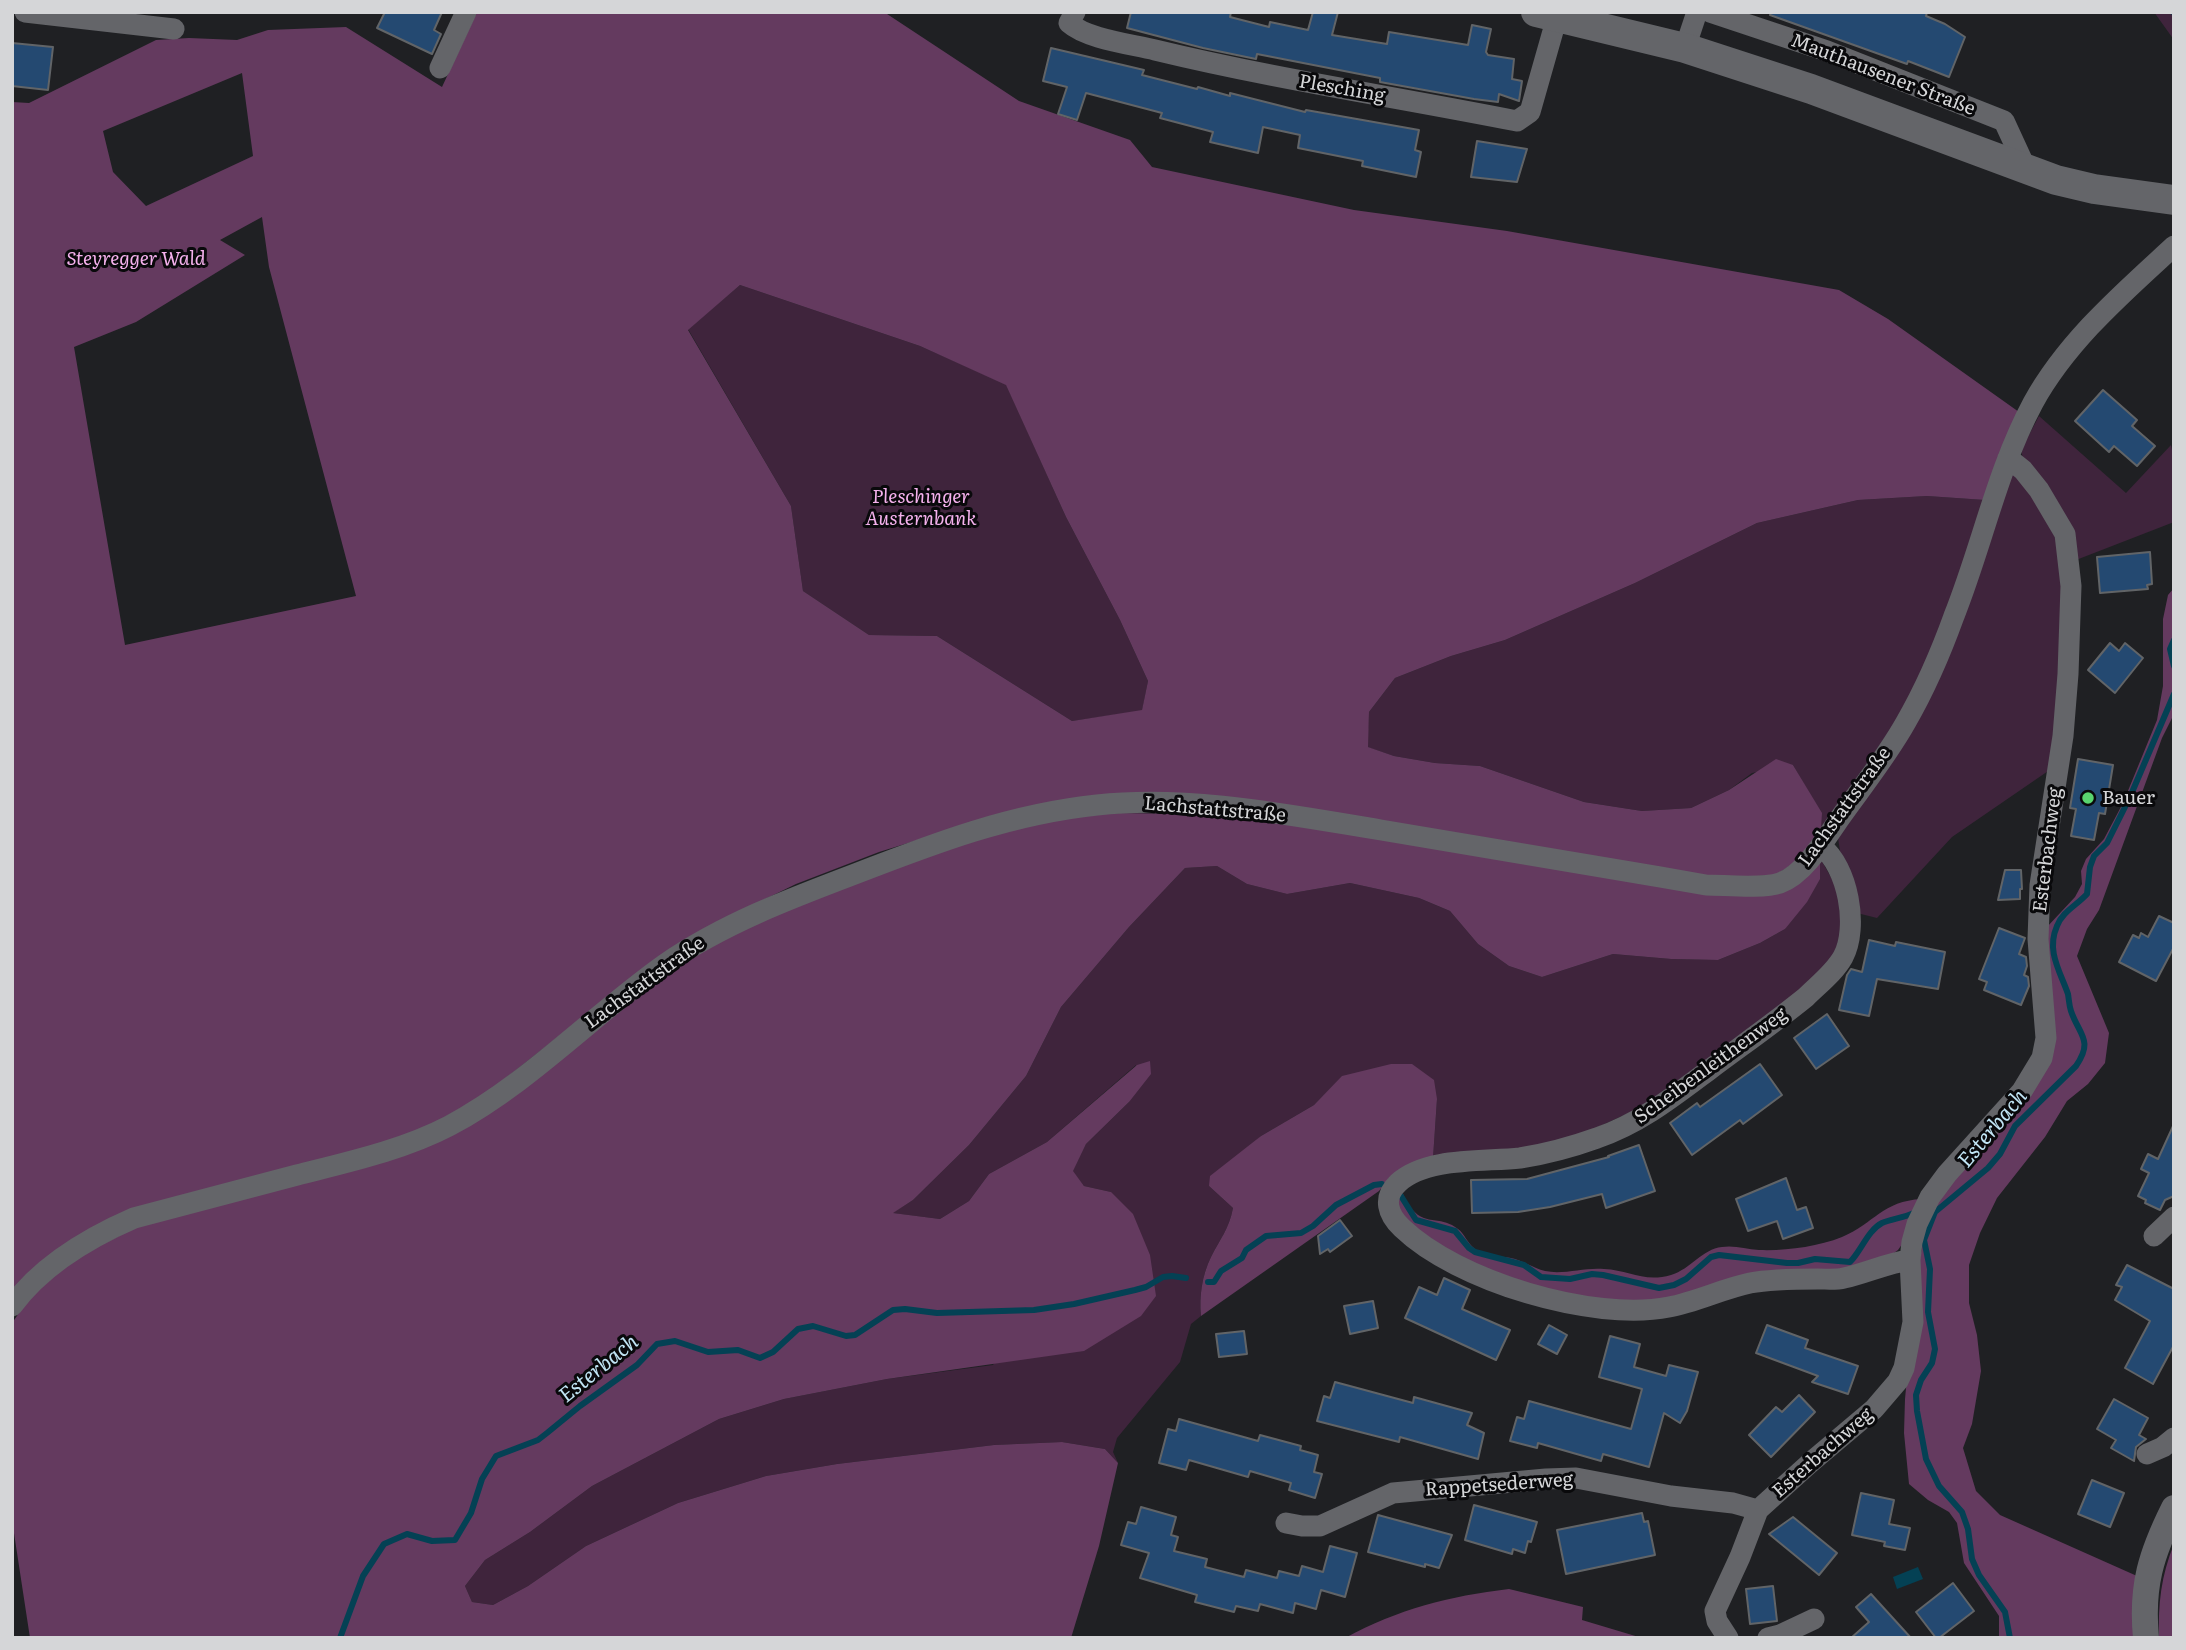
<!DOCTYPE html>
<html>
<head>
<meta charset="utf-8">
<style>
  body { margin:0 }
  #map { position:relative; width:2186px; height:1650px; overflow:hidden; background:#1f2023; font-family:Literata,serif }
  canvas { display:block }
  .frame { position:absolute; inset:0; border:14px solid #d5d6d8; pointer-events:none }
</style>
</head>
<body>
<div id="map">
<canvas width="2186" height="1650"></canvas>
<div class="frame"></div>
</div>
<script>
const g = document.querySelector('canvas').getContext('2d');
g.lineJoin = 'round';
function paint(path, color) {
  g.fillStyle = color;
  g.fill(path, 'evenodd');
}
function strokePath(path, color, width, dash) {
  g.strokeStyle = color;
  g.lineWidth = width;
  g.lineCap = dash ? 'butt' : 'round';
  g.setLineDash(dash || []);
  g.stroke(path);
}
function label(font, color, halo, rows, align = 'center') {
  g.font = font + ' Literata,serif';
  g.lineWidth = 6;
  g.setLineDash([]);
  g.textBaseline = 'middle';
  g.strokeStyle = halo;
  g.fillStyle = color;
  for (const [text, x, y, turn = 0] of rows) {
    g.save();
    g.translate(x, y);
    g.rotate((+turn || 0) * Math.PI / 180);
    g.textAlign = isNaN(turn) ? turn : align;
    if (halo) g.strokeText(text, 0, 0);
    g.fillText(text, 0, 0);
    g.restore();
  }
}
paint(new Path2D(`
  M2154 12H2174V40Z
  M740 285 920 346 1006 384 1066 517 1120 620 1148 681 1142 711 1072 721 937 636 869 635 803 591 791 506 688 329Z
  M2039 416 2126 493 2171 445 2174 460V522L2076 560 2023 459 2021 450Z
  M2013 471 2024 480 2066 553 2054 767 1952 837 1877 918 1857 913 1842 864 1838 838 1883 774Z
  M1927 496 1985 500 1952 598 1920 680 1889 732 1821 828V813L1793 765 1752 773 1729 790 1691 808 1642 811 1584 802 1480 766 1435 763 1394 756 1367 747 1369 712 1395 678 1451 656 1505 640 1635 583 1757 523 1858 500Z
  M1820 858 1840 893 1843 939 1830 962 1808 986 1653 1102 1567 1141 1516 1151 1433 1158 1437 1099 1342 1077 1314 1105 1261 1136 1209 1186 1233 1208C1229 1229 1220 1239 1211 1257 1202 1275 1199 1297 1201 1316L1191 1324 1180 1362 1117 1438 1113 1452 1118 1463 1105 1449 1062 1442 994 1445 837 1464 766 1476 678 1503 586 1546 528 1586 493 1605 472 1602 465 1586 485 1560 530 1532 592 1486 719 1419 784 1399 887 1379 993 1365 1111 1192 1084 1186 1072 1171 1086 1144 1129 1102 1136 1065 1047 1142 989 1174 969 1201 940 1219 892 1213 913 1200 969 1145 1026 1076 1061 1007 1129 927 1185 868 1217 866 1247 884 1287 894 1350 883 1419 898 1450 911 1478 944 1509 966 1542 977 1613 954 1671 959 1718 960 1760 943 1785 929Z`), '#3f243c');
paint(new Path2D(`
  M477 12H884L1019 101 1130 140 1152 167 1354 210 1507 231 1839 290 1888 319 2019 412 1985 500 1927 496 1858 500 1757 523 1635 583 1505 640 1451 656 1395 678 1369 712 1368 747 1394 756 1435 763 1480 766 1584 802 1642 811 1691 808 1729 790 1776 759 1793 765 1822 813 1821 828 1798 861 1775 875 1709 879 1225 799 960 827 879 852 796 884 704 929 573 1025 487 1093 426 1128 392 1141 133 1211 12 1295V102L29 103 156 40 189 38 237 40 268 30 346 27 442 87ZM242 73 253 156 146 206 113 172 103 131ZM262 217 269 267 356 596 125 645 74 347 136 322 245 255 220 240ZM740 285 920 346 1006 385 1066 517 1120 620 1148 681 1142 710 1072 721 937 636 869 635 803 591 791 506 688 330Z
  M2174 588V714L2162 738 2099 910 2087 929 2077 956 2109 1033 2105 1063 2088 1084 2067 1101 2045 1137 1997 1198 1980 1233 1969 1265V1303L1977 1335 1981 1371 1972 1424 1963 1448 1976 1491 2000 1515 2137 1576 2134 1638H1999V1616L1964 1563 1957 1523 1949 1512 1928 1500 1909 1484 1904 1433 1905 1399 1916 1282 1928 1212 2045 1063 2047 927 2075 897 2082 884 2081 871 2086 859 2104 839 2123 803 2157 720 2163 686V619L2168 595Z
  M1120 813 1186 814 1256 819 1734 895 1820 858V879L1807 902 1785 929 1760 943 1718 960 1671 959 1613 954 1542 977 1509 966 1478 944 1450 911 1419 898 1350 883 1287 894 1247 884 1217 866 1185 868 1129 927 1061 1007 1026 1076 969 1145 913 1200 893 1213 940 1219 969 1201 989 1174 1047 1142 1137 1065 1150 1061 1151 1074 1129 1102 1086 1144 1073 1171 1084 1186 1111 1192 1133 1214 1150 1255 1156 1296 1141 1316 1084 1351 887 1379 784 1399 719 1419 592 1486 530 1532 485 1560 465 1586 472 1602 493 1605 528 1586 586 1546 678 1503 766 1476 837 1464 994 1445 1062 1442 1105 1449 1118 1463 1099 1546 1071 1638H30L12 1520V1323L28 1300 70 1261 138 1226 414 1149 653 982 729 933 959 843 1056 817Z
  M1391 1064H1412L1434 1080 1437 1099 1433 1158 1389 1178 1379 1191 1201 1316C1199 1297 1202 1275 1211 1257 1220 1239 1229 1229 1233 1208L1209 1186 1210 1176 1261 1136 1314 1105 1342 1076Z
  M1397 1192 1403 1194C1420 1232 1437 1212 1458 1229 1465 1234 1467 1243 1475 1249 1486 1256 1499 1256 1511 1258 1522 1260 1533 1268 1545 1271 1564 1275 1585 1267 1604 1269 1629 1270 1644 1283 1671 1275 1691 1269 1702 1249 1722 1247 1734 1245 1746 1249 1759 1250 1785 1251 1817 1247 1842 1237 1875 1223 1882 1201 1922 1199L1905 1240 1898 1250 1887 1258 1844 1273 1637 1303 1564 1295 1483 1270 1426 1240 1396 1207Z
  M2174 1544V1638H2159C2158 1604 2161 1576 2174 1544Z
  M1509 1589 1583 1607 1582 1620 1642 1638H1345C1399 1609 1449 1596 1509 1589Z`), '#643a5f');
paint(new Path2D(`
  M1918 1567 1923 1579 1897 1589 1893 1577Z`), '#044154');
strokePath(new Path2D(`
  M2173 12 2174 13
  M2174 640 2170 649 2174 666
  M1401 1196 1416 1220 1455 1231 1469 1248 1475 1252 1524 1265 1541 1277 1570 1279 1592 1274 1603 1275 1659 1288 1674 1285 1686 1279 1711 1257 1719 1255 1787 1263H1798L1815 1259 1850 1262C1861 1251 1868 1230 1882 1223 1891 1219 1903 1218 1914 1213
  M1208 1282H1214L1221 1271 1242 1258 1246 1250 1266 1236 1301 1233 1313 1226 1336 1205 1374 1185 1382 1184
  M340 1638 363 1576 384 1544 407 1534 432 1541 455 1540 471 1513 482 1479 496 1456 538 1440 547 1433 580 1406 637 1365 657 1344 675 1341 708 1352 738 1350 760 1358 773 1352 798 1329 813 1326 846 1336 855 1335 893 1310 905 1309 937 1313 1034 1310 1074 1304 1135 1290 1146 1287 1163 1277 1172 1276 1186 1278
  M2010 1638 2005 1612 1979 1575 1972 1559 1968 1529 1962 1512 1939 1486 1926 1459 1917 1411 1916 1395 1921 1380 1932 1363 1935 1349 1928 1312 1930 1269 1924 1240 1935 1212 1988 1168 2000 1154 2015 1126 2076 1066C2094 1040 2079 1035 2071 1011 2069 1005 2069 1000 2068 994 2060 971 2046 951 2057 926 2062 912 2077 905 2087 894L2090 867 2094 856 2107 843 2130 797 2174 694`), '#044154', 6);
const building = new Path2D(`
  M385 12H442L434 30 441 34 432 54 377 28Z
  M1131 12H1231L1230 17 1269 27 1270 22 1308 30 1313 12H1338L1332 35 1387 44 1389 32 1468 45 1472 25 1491 29 1486 52 1488 55 1514 59 1512 79 1522 81 1519 101 1499 94 1498 102 1474 99 1380 82V78L1257 54 1256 59 1203 48 1127 28Z
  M1771 12H1927L1926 16 1945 24 1965 37 1949 77 1908 61 1907 64 1770 15Z
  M12 43 53 47 48 90 12 86Z
  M1051 48 1144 70 1142 75 1197 89 1198 87 1230 96V93L1305 112 1306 110 1419 130 1415 150 1421 152 1416 177 1362 166 1363 161 1298 148 1300 135 1263 127 1258 153 1210 142 1213 132 1160 118 1162 113 1086 93 1077 120 1058 114 1067 87 1043 81Z
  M1477 141 1527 149 1517 182 1471 177Z
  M2103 390 2137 420 2132 426 2155 446 2137 466 2114 446 2109 452 2075 421Z
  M2150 552 2152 584 2147 585 2148 589 2100 593 2097 557Z
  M2110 643 2119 651 2125 643 2143 658 2115 693 2088 670Z
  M2078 759 2113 765 2105 814 2099 813 2094 840 2071 836 2076 809 2070 808Z
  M2005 870H2021L2022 889H2020V899L1998 900Z
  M2159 916 2174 923V947L2156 981 2119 962 2133 935 2139 938 2141 933 2148 937Z
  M1999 928 2025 938 2019 954 2026 957 2027 966 2024 975 2028 977 2029 986 2021 1005 1984 990 1987 982 1979 979Z
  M1869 940 1895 946 1896 942 1945 952 1938 989 1877 979 1869 1016 1839 1010 1847 975 1851 969 1862 972Z
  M1827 1014 1849 1046 1816 1069 1794 1038Z
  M1760 1064 1782 1095 1743 1124 1740 1120 1692 1155 1670 1123 1697 1103 1700 1107Z
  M2174 1124V1196L2165 1200 2160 1210 2145 1203 2146 1200 2138 1196 2149 1173 2141 1169 2148 1154 2158 1159Z
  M1639 1145 1655 1191 1606 1208 1602 1194 1550 1207 1518 1212 1472 1213 1471 1180 1527 1179 1609 1157 1608 1156Z
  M1786 1178 1797 1210 1806 1207 1813 1228 1783 1239 1777 1221 1748 1231 1736 1199Z
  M1340 1220 1352 1236 1330 1252 1328 1249 1320 1254 1318 1236Z
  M2127 1265 2174 1289V1345L2153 1384 2125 1368 2150 1321 2115 1300 2122 1287 2116 1285Z
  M1444 1278 1470 1290 1462 1309 1510 1330 1496 1360 1405 1318 1419 1287 1437 1295Z
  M1373 1301 1378 1328 1350 1334 1344 1306Z
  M1549 1325 1567 1335 1557 1354 1538 1344Z
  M1767 1325 1808 1340 1805 1348 1858 1366 1848 1394 1812 1382 1818 1376 1756 1353Z
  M1244 1331 1247 1354 1219 1357 1216 1334Z
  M1610 1336 1640 1344 1634 1367 1666 1376 1669 1365 1698 1372 1687 1411 1680 1423 1664 1413 1649 1467 1603 1454 1601 1461 1538 1443 1537 1448 1510 1441 1517 1417 1524 1419 1529 1401 1631 1429 1642 1389 1599 1377Z
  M1335 1382 1413 1403 1414 1397 1472 1413 1467 1425 1484 1433 1478 1459 1400 1437 1399 1442 1317 1421 1324 1396 1330 1398Z
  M1799 1395 1815 1412 1771 1457 1749 1435 1776 1407 1782 1412Z
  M2114 1399 2148 1418 2139 1435 2146 1439 2136 1447 2134 1461 2111 1448 2116 1440 2097 1429Z
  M1179 1419 1258 1441 1260 1435 1301 1446 1300 1450 1318 1455 1314 1472 1322 1474 1315 1498 1289 1490 1291 1483 1250 1471 1248 1477 1189 1460 1186 1470 1159 1463 1168 1429 1176 1431Z
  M2092 1480 2124 1493 2110 1527 2078 1514Z
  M1861 1493 1894 1500 1889 1524 1910 1528 1905 1550 1884 1546 1885 1542 1852 1535Z
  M1474 1505 1537 1522 1531 1542 1528 1541 1525 1553 1513 1549 1512 1554 1465 1540Z
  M1141 1507 1176 1517 1171 1535 1178 1537 1174 1551 1207 1559 1205 1567 1244 1577 1246 1570 1277 1578 1279 1571 1299 1576 1302 1566 1323 1572 1330 1546 1357 1553 1345 1597 1321 1590 1316 1609 1295 1603 1293 1613 1260 1604 1258 1611 1236 1606 1234 1612 1195 1602 1197 1595 1140 1578 1149 1553 1121 1545 1128 1522 1136 1524Z
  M1642 1513 1644 1522 1648 1521 1655 1555 1566 1574 1557 1530Z
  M1378 1515 1452 1535 1439 1568 1425 1564V1567L1368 1552Z
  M1793 1517 1837 1553 1819 1575 1769 1534Z
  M1953 1583 1974 1611 1939 1638H1936L1916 1612Z
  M1773 1586 1777 1621 1750 1624 1746 1589Z
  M1871 1594 1911 1638H1851L1869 1622 1856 1607Z`);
paint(building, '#244971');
strokePath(building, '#616467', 2);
strokePath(new Path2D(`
  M25 12 174 29
  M1075 12 1069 23C1087 39 1131 44 1155 50 1275 79 1396 97 1517 121L1530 112 1557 17
  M1710 12 1827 51 2004 121 2027 171
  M1685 48 1697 12
  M440 68 466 12
  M1821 846C1848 867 1859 927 1843 957 1834 973 1818 985 1806 997 1774 1023 1741 1046 1709 1070 1673 1097 1639 1124 1597 1138 1572 1147 1546 1154 1520 1158 1484 1162 1426 1157 1398 1183 1382 1198 1388 1215 1402 1228 1457 1281 1593 1322 1669 1307 1696 1302 1722 1289 1750 1283 1771 1279 1796 1279 1818 1279 1827 1279 1836 1280 1844 1278 1867 1273 1887 1263 1910 1260
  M2154 1236 2174 1217
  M12 1306C42 1265 88 1238 134 1218 189 1203 243 1189 297 1175 348 1162 403 1150 449 1126 527 1085 593 1015 665 964 723 924 789 899 855 874 935 843 1011 814 1097 805 1191 795 1289 815 1381 830 1490 848 1598 866 1706 885 1725 885 1762 889 1780 883 1804 875 1826 838 1840 818 1862 787 1887 756 1906 722 1925 689 1941 652 1954 616 1982 546 1997 470 2033 403 2067 341 2123 293 2174 246
  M2147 1454 2163 1447 2174 1438
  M1286 1523 1302 1526H1320L1393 1493 1546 1479 1576 1478 1671 1496 1733 1503 1758 1510
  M1728 1638 1717 1621 1715 1611 1740 1557 1758 1510 1810 1463 1874 1409 1898 1381 1904 1368 1913 1322 1910 1260 1912 1242 1917 1224 1930 1197 1947 1174 2022 1091 2042 1058 2046 1038 2038 939 2040 885 2063 736 2068 674 2071 586 2065 534 2039 490 2023 470 2008 458
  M1768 1638 1780 1635 1814 1619`), '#646569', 21);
strokePath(new Path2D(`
  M2146 1638C2141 1586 2151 1554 2174 1508`), '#646569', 26);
strokePath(new Path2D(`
  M1536 12 1685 48 1811 89 2056 180 2094 189 2174 200`), '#646569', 30);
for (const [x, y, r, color] of [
  [2088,798,7,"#59d56f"]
]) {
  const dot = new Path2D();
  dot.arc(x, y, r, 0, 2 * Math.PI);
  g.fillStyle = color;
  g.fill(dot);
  strokePath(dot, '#09090b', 2.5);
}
label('19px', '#d5d6d8', '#09090b', [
  ["Mauthausener Straße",1883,75,21],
  ["Plesching",1342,89,10],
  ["Lachstattstraße",1845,807,-54],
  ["Lachstattstraße",1215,810,5],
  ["Esterbachweg",2048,850,-83],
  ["Lachstattstraße",645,983,-36],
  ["Scheibenleithenweg",1711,1066,-36],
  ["Esterbachweg",1823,1453,-41],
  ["Rappetsederweg",1499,1485,-4]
]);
label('italic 19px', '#f5b1ed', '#09090b', [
  ["Steyregger Wald",136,259],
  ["Pleschinger",921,497],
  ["Austernbank",921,519]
]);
label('19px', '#d5d6d8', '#09090b', [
  ["Bauer",2102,798]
], 'left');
label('italic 21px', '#c1e5f5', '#09090b', [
  ["Esterbach",1993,1129,-50],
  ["Esterbach",599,1369,-39]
]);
</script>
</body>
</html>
